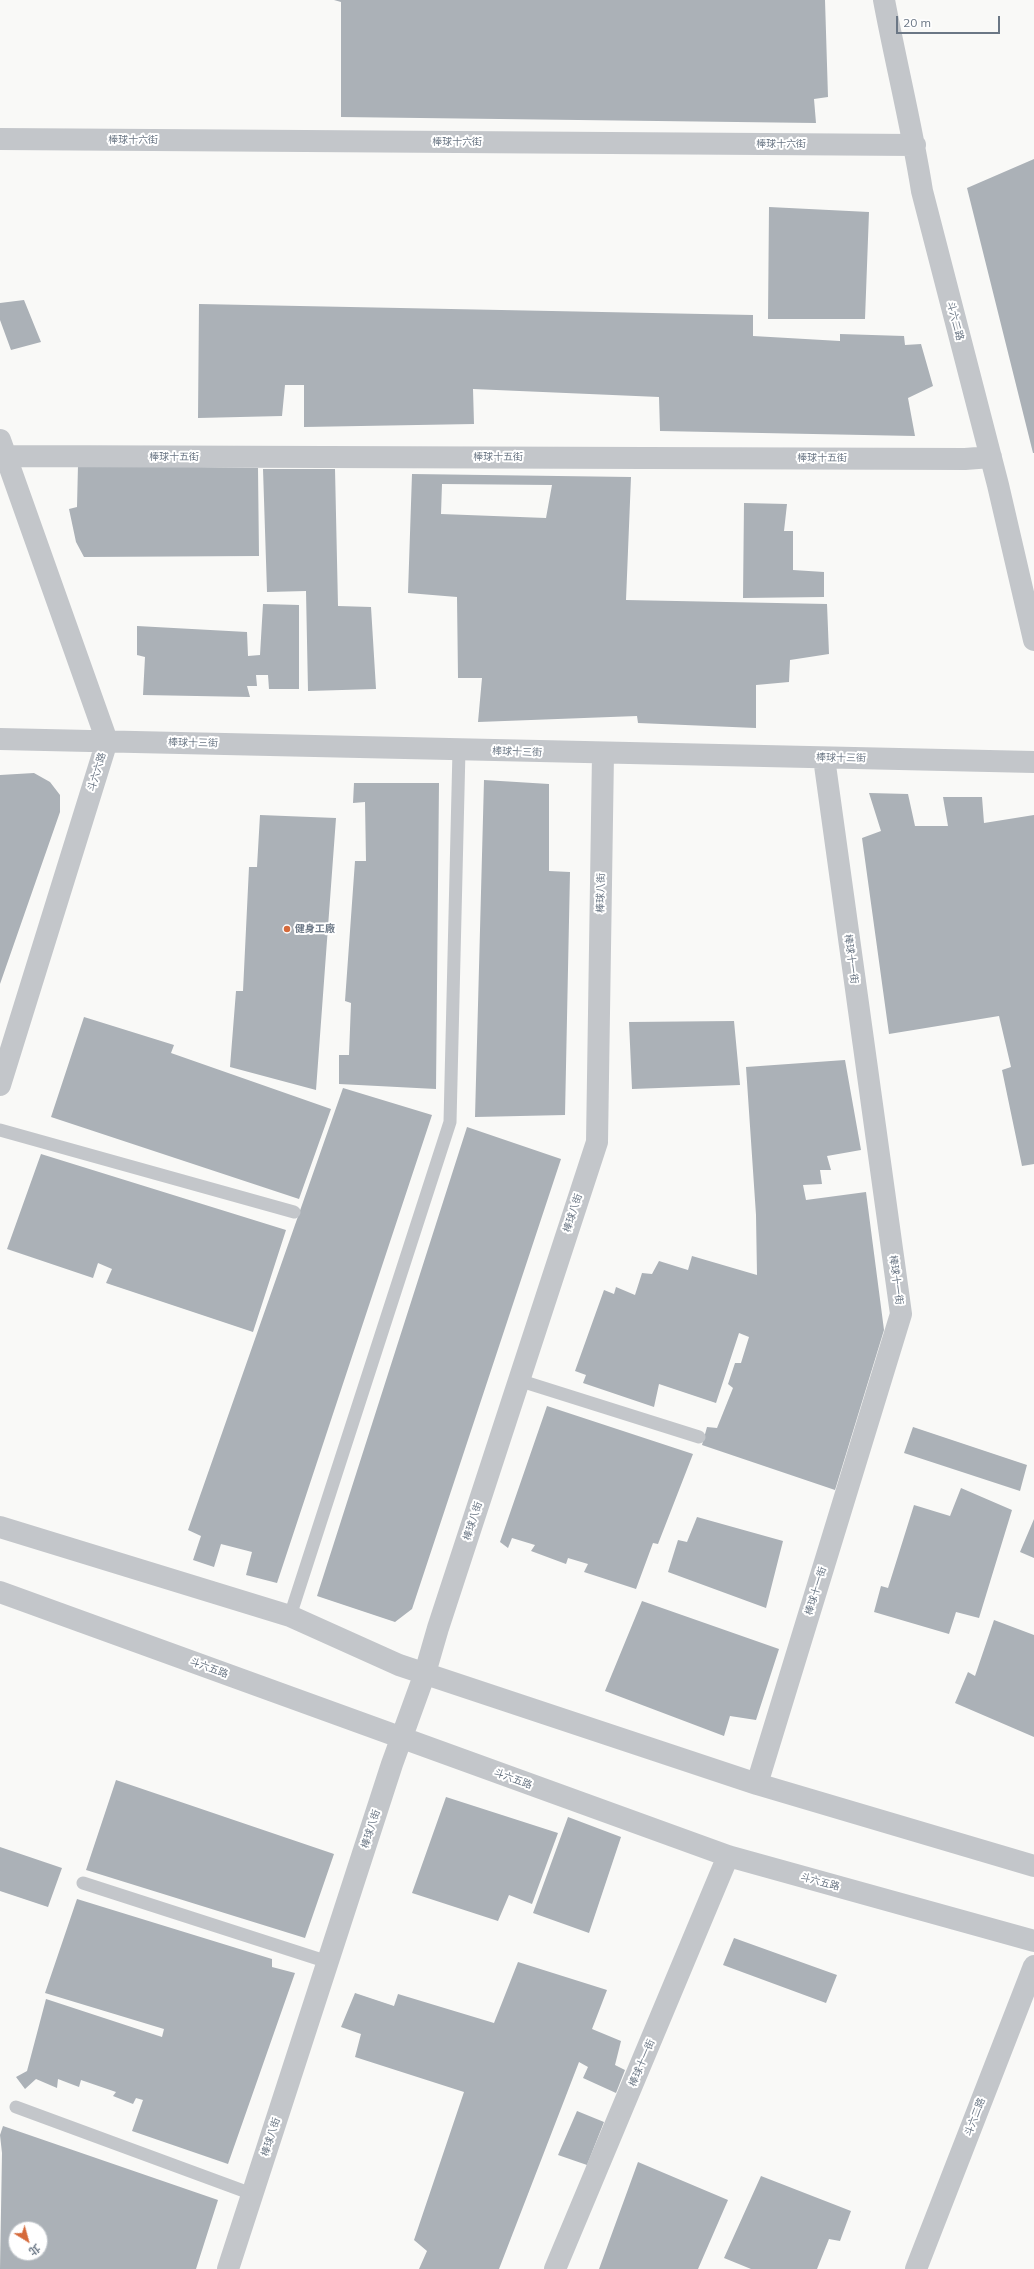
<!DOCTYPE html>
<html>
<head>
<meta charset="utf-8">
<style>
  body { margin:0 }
  #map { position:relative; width:1034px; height:2269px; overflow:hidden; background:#f9f9f7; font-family:Mulish,"Noto Sans TC",sans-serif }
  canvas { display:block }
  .north { position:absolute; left:8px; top:2221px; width:40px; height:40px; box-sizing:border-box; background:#fff; border:1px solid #c4c9ce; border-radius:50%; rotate:143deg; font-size:11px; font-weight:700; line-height:16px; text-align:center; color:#6b7785 }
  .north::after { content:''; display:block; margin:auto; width:14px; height:18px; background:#d56a3b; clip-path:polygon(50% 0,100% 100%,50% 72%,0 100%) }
  .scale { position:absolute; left:896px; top:16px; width:104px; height:18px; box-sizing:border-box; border:2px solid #6b7785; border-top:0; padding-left:5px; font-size:12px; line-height:14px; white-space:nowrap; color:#6b7785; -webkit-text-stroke:3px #fff; paint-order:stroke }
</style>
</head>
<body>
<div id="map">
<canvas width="1034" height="2269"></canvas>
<div class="north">北</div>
<div class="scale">20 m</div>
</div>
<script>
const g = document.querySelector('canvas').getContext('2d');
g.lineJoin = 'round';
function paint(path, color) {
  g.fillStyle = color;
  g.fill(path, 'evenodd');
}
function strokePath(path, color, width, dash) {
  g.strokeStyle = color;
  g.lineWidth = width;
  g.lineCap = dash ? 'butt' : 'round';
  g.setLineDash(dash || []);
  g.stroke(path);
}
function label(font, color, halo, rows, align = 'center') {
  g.font = font + ' Mulish,"Noto Sans TC",sans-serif';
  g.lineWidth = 4;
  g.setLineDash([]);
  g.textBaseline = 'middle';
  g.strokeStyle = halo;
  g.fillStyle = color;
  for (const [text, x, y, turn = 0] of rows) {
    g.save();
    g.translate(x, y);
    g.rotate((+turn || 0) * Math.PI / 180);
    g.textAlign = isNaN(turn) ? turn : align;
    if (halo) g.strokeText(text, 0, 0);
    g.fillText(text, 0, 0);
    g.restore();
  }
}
paint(new Path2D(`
  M334 0H825L828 97 814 99 816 123 341 117V2Z
  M1034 159V453H1033L967 188Z
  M769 207 869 212 865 319H768Z
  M24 300 41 342 11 350 0 320V303Z
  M199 304 753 315V336L840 341V334L904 336 905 345 921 344 933 386 908 398 915 436 660 431 659 397 473 389 474 424 304 427V385H285L282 416 198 418Z
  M78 465 258 468 259 556 84 557 76 542 69 509 77 507Z
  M263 469H335L338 606 371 607 376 689 308 691 306 591 267 592Z
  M412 474 631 477 626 600 827 604 829 654 790 660 789 682 756 685V728L638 723 637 716 478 722 482 678H458L457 597 408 593ZM442 484 552 485 546 518 441 514Z
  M744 503 787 504 784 531H793V570L824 572V597L743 598Z
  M263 604 299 605V689H269L268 675H256L257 686H247L250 697 143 695 145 657 137 655V626L247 632 248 656 260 655Z
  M34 773 50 782 60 795V812L0 984V775Z
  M484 780 549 784V871L570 872 565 1115 475 1117Z
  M354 783H439L436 1089 339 1084V1055H349L351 1003 345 1001 355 861H366L365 802 353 803Z
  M869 793 908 794 915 826H948L943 797H982L984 823 1034 815V1164L1022 1166 1002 1070 1011 1067 999 1016 889 1034 862 838 881 831Z
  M260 815 336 818 316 1090 230 1067 236 991H243L249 867H257Z
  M84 1017 174 1045 171 1053 331 1109 299 1199 51 1117Z
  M734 1021 740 1085 632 1089 629 1022Z
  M845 1060 861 1150 827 1156 831 1170H820L822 1184 803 1185 806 1200 866 1192 884 1330 835 1490 702 1445 707 1427 717 1428 733 1388 728 1384 735 1363H741L749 1337 739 1333 716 1403 659 1384 654 1407 583 1383 586 1375 575 1371 604 1290 614 1294 616 1287 635 1295 642 1273 652 1274 659 1261 688 1270 692 1256 757 1275 756 1215 746 1067Z
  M343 1088 432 1115 277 1583 246 1575 252 1552 221 1544 214 1567 193 1560 201 1536 188 1530Z
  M467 1127 561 1159 412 1609 395 1622 317 1596Z
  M41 1154 286 1230 253 1332 106 1283 112 1269 98 1263 93 1278 7 1249Z
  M547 1406 693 1454 658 1544 653 1543 636 1589 584 1572 588 1564 568 1558 566 1564 531 1551 535 1545 512 1538 508 1548 500 1542Z
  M913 1427 1027 1465 1020 1491 904 1453Z
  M961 1488 1012 1510 979 1618 956 1612 949 1634 874 1612 881 1586 888 1588 914 1505 950 1516Z
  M697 1517 783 1541 766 1608 668 1572 678 1540 687 1542Z
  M1034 1519V1558L1020 1552Z
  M642 1601 779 1649 756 1720 730 1716 724 1736 605 1691Z
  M994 1620 1034 1635V1737L955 1703 968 1672 975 1676Z
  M116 1780 334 1854 305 1938 86 1870Z
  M446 1797 558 1833 532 1904 509 1895 498 1921 412 1893Z
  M568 1817 621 1837 589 1933 533 1913Z
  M0 1847 62 1868 48 1907 0 1891Z
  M77 1899 272 1959V1967L295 1973 228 2164 132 2131 143 2100 136 2098 133 2104 113 2096 116 2092 81 2080 79 2087 58 2079 57 2088 36 2079 25 2089 16 2077 27 2071 46 1999 162 2037 164 2029 45 1993Z
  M734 1938 837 1975 826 2003 723 1965Z
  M518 1962 607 1990 592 2029 621 2041 615 2065 625 2070 616 2093 583 2078 588 2067 579 2062 499 2269H419L427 2251 414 2240 464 2092 355 2057 361 2034 341 2027 355 1993 394 2006 398 1994 494 2023Z
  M577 2111 604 2122 587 2165 558 2155Z
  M3 2126 218 2200 196 2269H0L2 2153 0 2135ZM16 2229H40V2253H16Z
  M638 2162 728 2200 698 2269H599Z
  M761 2176 851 2211 840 2241 829 2239 817 2269H751L724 2258Z`), '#abb1b7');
strokePath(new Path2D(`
  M0 1130 294 1212
  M518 1380 699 1437
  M290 1616 450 1122 459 750
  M83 1883 328 1962
  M16 2107 252 2194`), '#c3c6ca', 13);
strokePath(new Path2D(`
  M884 0C896 64 912 127 922 191L998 485 1034 640
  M0 139 915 145
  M0 440 107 741 0 1085
  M6 456 965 459 991 457
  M0 739 1034 762
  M0 1527 290 1616 399 1665 757 1784 1034 1866
  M0 1592 728 1856 1034 1941
  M757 1784 901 1314 824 758
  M228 2269 392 1764 425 1673 438 1628 597 1142 603 754
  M555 2269 728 1856
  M916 2269 1034 1966`), '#c3c6ca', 22);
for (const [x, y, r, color] of [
  [287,929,4,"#d56a3b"]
]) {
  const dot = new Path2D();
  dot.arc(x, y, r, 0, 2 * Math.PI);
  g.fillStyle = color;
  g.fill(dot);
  strokePath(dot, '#fff', 1.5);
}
label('10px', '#6b7785', '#fff', [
  ["棒球十六街",133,140],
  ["棒球十六街",457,142],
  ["棒球十六街",781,144],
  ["斗六二路",955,321,75],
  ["棒球十五街",174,457],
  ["棒球十五街",498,457],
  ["棒球十五街",822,458],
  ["棒球十三街",193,743,1],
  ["棒球十三街",517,752,2],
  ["棒球十三街",841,758,1],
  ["斗六六路",97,772,-73],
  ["棒球八街",601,893,-89],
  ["棒球十一街",851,959,82],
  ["棒球八街",573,1213,-72],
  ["棒球十一街",896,1280,82],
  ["棒球八街",473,1521,-72],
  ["棒球十一街",816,1591,-73],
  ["斗六五路",209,1668,20],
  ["斗六五路",513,1779,20],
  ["棒球八街",371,1829,-72],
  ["斗六五路",820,1882,15],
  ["棒球十一街",642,2063,-67],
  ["斗六二路",975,2117,-69],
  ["棒球八街",271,2137,-72]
]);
label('bold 10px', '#6b7785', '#fff', [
  ["健身工廠",295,929]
], 'left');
</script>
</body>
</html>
